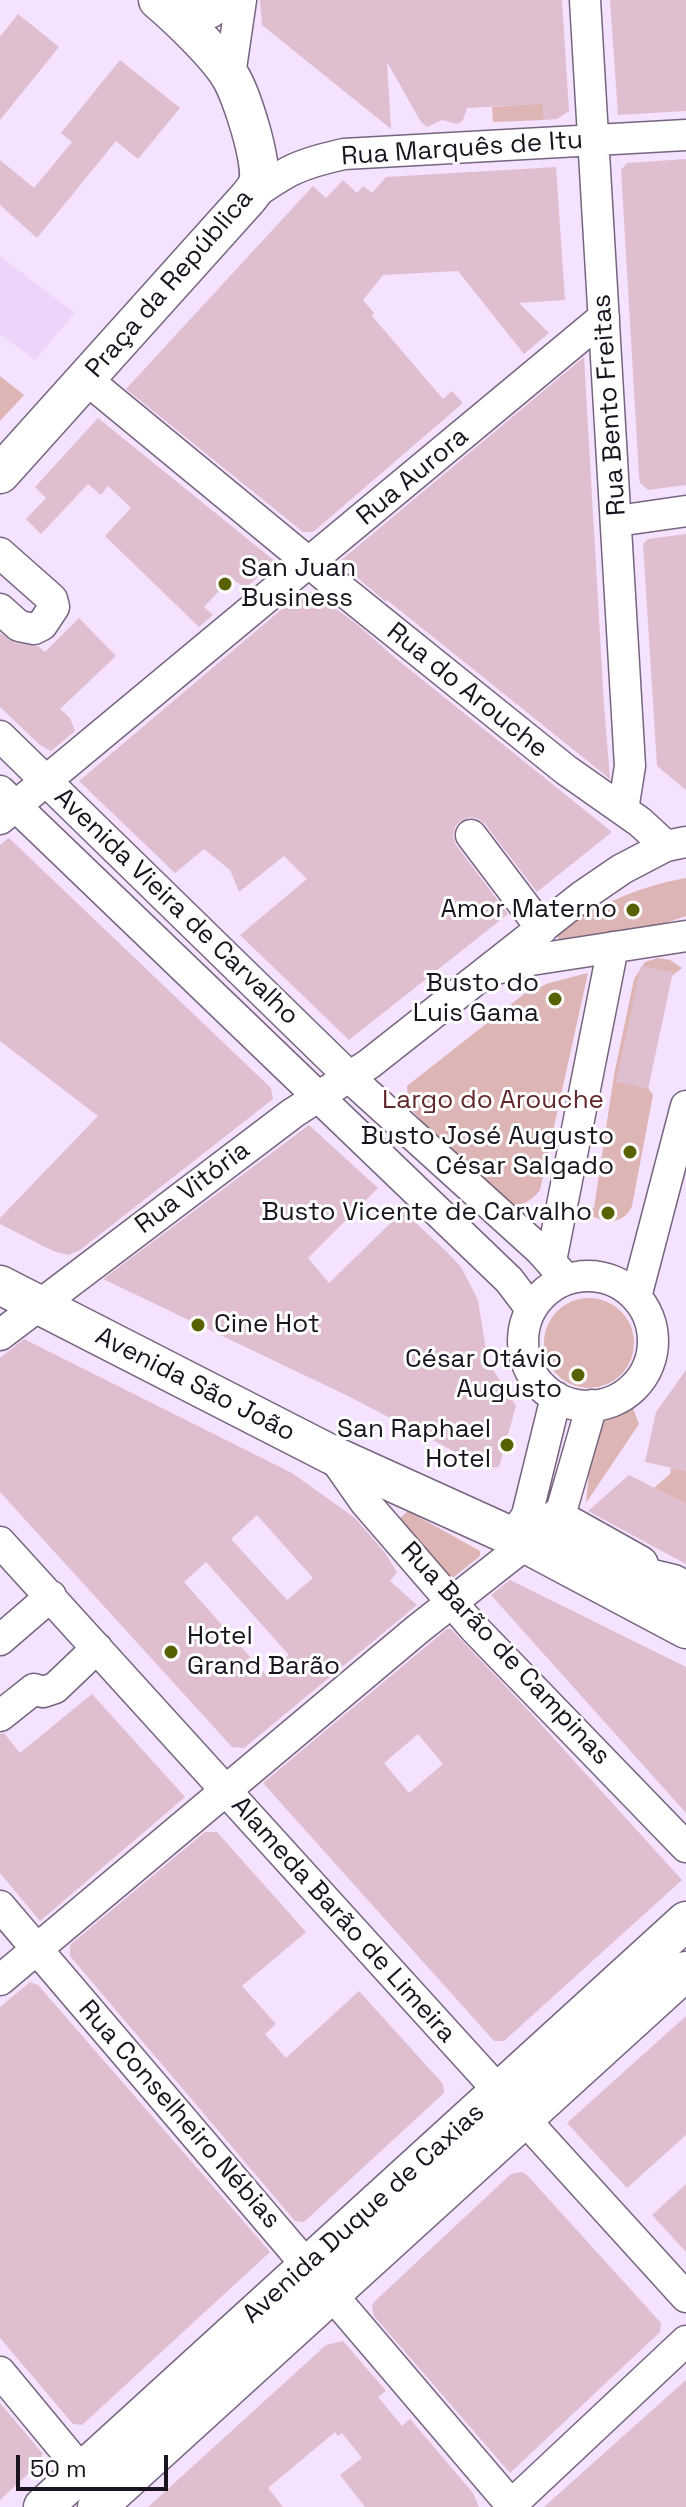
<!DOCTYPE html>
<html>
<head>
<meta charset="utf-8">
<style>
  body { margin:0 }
  #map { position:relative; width:686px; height:2507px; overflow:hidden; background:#f5e2ff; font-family:"Space Grotesk",sans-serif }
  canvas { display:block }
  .scale { position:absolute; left:16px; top:2455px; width:152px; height:36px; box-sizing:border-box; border:4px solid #1a141e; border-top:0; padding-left:10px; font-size:24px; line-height:28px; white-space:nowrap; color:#1a141e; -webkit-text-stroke:6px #fff; paint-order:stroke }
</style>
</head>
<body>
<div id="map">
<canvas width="686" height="2507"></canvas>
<div class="scale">50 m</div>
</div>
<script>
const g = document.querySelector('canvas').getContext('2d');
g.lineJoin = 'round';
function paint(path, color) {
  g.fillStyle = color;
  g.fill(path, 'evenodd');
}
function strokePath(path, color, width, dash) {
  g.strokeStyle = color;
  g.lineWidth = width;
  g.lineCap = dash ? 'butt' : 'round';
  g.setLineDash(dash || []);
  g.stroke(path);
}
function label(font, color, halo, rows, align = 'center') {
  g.font = font + ' "Space Grotesk",sans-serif';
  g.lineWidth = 6;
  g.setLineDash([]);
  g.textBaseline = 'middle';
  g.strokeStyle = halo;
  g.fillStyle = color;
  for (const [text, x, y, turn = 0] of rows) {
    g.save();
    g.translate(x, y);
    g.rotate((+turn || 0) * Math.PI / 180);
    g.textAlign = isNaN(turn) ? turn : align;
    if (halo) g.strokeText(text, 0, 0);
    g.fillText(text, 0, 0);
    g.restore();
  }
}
paint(new Path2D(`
  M0 256 75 313 35 360 0 334Z`), '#ecd5f8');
paint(new Path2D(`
  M543 103 544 120 493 122 492 107Z
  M0 376 24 395 0 421Z
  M686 878V916L642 931 562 944 554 932C594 907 639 886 686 878Z
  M658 958 670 960 682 968 664 982 647 1086 653 1095 632 1206C625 1223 607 1224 592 1216L588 1208H594L614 1075 634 979 645 962Z
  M588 973 540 1190C528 1206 515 1207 497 1204L411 1109 408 1102 407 1086 524 994 549 983Z
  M544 1343a45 45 0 1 1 90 0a45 45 0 1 1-90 0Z
  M629 1398 639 1424 586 1503 595 1413 614 1407Z
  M671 1468 686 1471V1504L654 1488 670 1474Z
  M408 1511 480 1551V1556L450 1580 391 1526Z`), '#ddb5b4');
paint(new Path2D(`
  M260 0H562L569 111 557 119 544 120 543 104 467 108 463 120 458 124 442 120 427 127 421 122 387 62 391 129 262 25Z
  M610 0H686V111L618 115Z
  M18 14 59 47 0 120V37Z
  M120 60 180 108 138 159 116 141 37 238 0 205V160L34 188 72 142 61 133Z
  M686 159V485L648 490 640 483 639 476 621 170 627 163Z
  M556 167 565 300 519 303 549 333 524 354 458 271 383 275 363 300 374 313 372 316 443 399 452 391 463 403 313 532H303L126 389 313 186 326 198 343 180 357 193 363 186 372 193 386 177Z
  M584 357 604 705 610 779 387 600 386 602 339 562Z
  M98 418 276 562 245 588 231 578 204 607 213 615 199 627 105 536 131 508 108 486 101 495 88 484 41 534 26 519 46 498 35 487Z
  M686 534V790L657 766 643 544 648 539Z
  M302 592H313L358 625 394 657 612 832 537 892 485 824 479 819 470 817 460 821 455 827 453 836 456 845 508 914 349 1040 240 935 307 879 284 856 239 892 230 870 204 849 175 873 79 781Z
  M79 618 116 656 60 709 70 718 75 731 51 751 40 745 0 707V633L15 643 38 646 45 652Z
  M9 838 271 1088 273 1099 80 1250 68 1255 53 1251 0 1224V1218L98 1116 0 1041V845Z
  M641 966 673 972 648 1089 616 1082Z
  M309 1125 378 1188 308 1258 329 1283 403 1211 447 1252 461 1267 478 1300 488 1362 516 1406 499 1467 486 1468 348 1396 103 1279Z
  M24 1339 292 1473 355 1518 385 1553 397 1572 390 1581 417 1605 244 1748 232 1747 0 1492V1358ZM257 1515 313 1578 287 1600 231 1539ZM206 1562 289 1655 266 1675 184 1582Z
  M686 1370V1471L645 1462 656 1412Z
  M629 1475 686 1504V1564L588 1511Z
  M510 1580 686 1667V1813L491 1595Z
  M447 1629H451L527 1709 682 1880 504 2041H494L263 1783ZM418 1734 443 1764 409 1793 384 1763Z
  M92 1694 185 1797 40 1921 0 1873V1734L4 1733 20 1753Z
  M205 1832H217L306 1932 242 1986 276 2024 265 2034 286 2058 359 1991 443 2084 444 2093 304 2222 295 2221 70 1956V1945Z
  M30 1982 38 1985 270 2252 82 2425 73 2424 0 2338V2007Z
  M686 2016V2135L627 2188 567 2123Z
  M521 2172 526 2174 661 2323 660 2332 510 2473 374 2316 372 2306 374 2302 511 2174Z
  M686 2184V2252L652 2215Z
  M343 2341 386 2391 378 2397 402 2426 410 2419 473 2493 479 2507H365L340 2475 362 2458 342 2433 338 2436 335 2432 268 2488 283 2507H148L326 2345Z
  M686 2380V2507H544L621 2438Z
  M0 2403 42 2453 41 2462 0 2500Z`), '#dfbecf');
const minor = new Path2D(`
  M585 0 630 766 623 810
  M175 14 210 13 230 0
  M230 75 241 0
  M248 198C286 171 298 164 344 154L686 135
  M86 379 330 580 566 770 640 822 666 846
  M617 521 686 511
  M0 553 52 599 54 607 42 625 34 629 19 626 0 609
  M0 736 360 1087 540 1250 566 1279
  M0 791 509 1280 531 1309
  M0 819 604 317
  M471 835 542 929
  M500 968 531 960 686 936
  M551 1261 613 947
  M523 1341a65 65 0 1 1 130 0a65 65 0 1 1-130 0Z
  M636 1297 686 1106
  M0 1335 293 1113 369 1064 581 897 622 869 666 846 686 842
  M332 1455 365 1502 474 1628 686 1847
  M513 1537 527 1515 556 1397
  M0 1542 686 2297
  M0 1640 51 1596
  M0 1716 34 1689 43 1692 55 1688 97 1648
  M0 1906 513 2507
  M0 1980 418 1629 526 1544C545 1535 555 1525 563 1505L592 1405
  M0 2372 82 2471
  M509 2507 686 2341`);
const major = new Path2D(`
  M0 474 248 198C251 194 257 188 258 182 264 164 241 93 230 76 217 54 178 17 158 0
  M0 1285 332 1455 513 1537 686 1629
  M557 1519 639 1565
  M598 1566 673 1584 686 1591
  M43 2507 686 1921
  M97 2507 686 1971`);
strokePath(minor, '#76657f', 33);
strokePath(major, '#76657f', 41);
strokePath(minor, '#fff', 30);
strokePath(major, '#fff', 38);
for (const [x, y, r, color] of [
  [225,584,8,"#576100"],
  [633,910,8,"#576100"],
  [555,999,8,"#576100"],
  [630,1152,8,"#576100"],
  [608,1213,8,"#576100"],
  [198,1325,8,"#576100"],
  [578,1375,8,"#576100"],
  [507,1445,8,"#576100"],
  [171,1652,8,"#576100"]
]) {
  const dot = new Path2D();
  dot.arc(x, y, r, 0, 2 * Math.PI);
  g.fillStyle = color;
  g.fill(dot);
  strokePath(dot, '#fff', 3);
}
label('26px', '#1a141e', '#fff', [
  ["Rua Marquês de Itu",462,149,-4],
  ["Praça da República",170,284,-49],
  ["Rua Bento Freitas",610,405,-94],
  ["Rua Aurora",413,477,-40],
  ["Rua do Arouche",467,691,39],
  ["Avenida Vieira de Carvalho",176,907,44],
  ["Rua Vitória",193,1188,-37],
  ["Avenida São João",195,1385,27],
  ["Rua Barão de Campinas",505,1654,47],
  ["Alameda Barão de Limeira",343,1920,48],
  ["Rua Conselheiro Nébias",179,2115,49],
  ["Avenida Duque de Caxias",364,2214,-42]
]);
label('26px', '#1a141e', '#fff', [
  ["San Juan",241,569,"left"],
  ["Business",241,599,"left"],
  ["Amor Materno",617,910],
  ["Busto do",539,984],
  ["Luis Gama",539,1014],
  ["Busto José Augusto",614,1137],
  ["César Salgado",614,1167],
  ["Busto Vicente de Carvalho",592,1213],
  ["Cine Hot",214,1325,"left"],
  ["César Otávio",562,1360],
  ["Augusto",562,1390],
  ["San Raphael",491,1430],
  ["Hotel",491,1460],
  ["Hotel",187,1637,"left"],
  ["Grand Barão",187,1667,"left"]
], 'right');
label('26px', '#61272a', '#fff', [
  ["Largo do Arouche",493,1101]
]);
</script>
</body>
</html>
